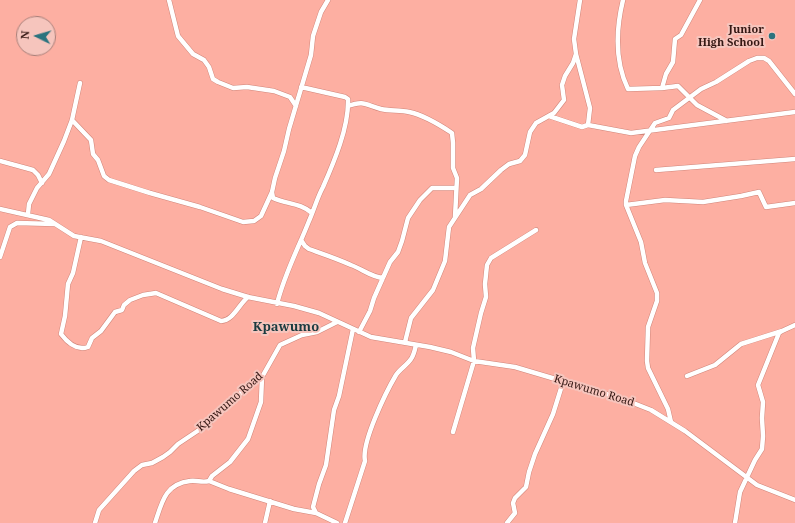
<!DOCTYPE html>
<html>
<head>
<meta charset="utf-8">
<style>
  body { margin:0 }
  #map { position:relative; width:795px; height:523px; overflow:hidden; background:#fdafa2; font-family:"Noto Serif",serif }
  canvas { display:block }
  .north { position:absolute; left:16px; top:16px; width:40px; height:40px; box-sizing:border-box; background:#f6c5bd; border:1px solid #a87f79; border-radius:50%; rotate:275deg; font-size:11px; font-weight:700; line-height:16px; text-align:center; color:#341713 }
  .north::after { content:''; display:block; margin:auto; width:14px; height:18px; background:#2b737e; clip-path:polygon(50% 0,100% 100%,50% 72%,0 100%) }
</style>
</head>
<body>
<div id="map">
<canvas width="795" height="523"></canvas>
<div class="north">N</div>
</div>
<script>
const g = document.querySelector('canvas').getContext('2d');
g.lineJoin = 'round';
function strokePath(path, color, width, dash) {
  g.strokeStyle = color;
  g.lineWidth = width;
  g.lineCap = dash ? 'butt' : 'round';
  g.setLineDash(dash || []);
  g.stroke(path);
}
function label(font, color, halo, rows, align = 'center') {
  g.font = font + ' "Noto Serif",serif';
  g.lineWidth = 4;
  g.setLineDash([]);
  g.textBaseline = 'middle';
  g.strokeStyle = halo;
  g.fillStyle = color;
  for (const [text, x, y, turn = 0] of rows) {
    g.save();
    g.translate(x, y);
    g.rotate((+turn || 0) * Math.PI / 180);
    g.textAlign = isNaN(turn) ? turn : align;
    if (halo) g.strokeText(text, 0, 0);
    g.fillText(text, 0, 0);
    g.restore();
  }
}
const minor = new Path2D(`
  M169 0 178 36 193 54 204 60 209 67 213 79 218 82 233 88 247 87 274 91 290 97 296 106
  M623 0C616 29 615 62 628 89L662 88 678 86 697 105 727 121
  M576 54 590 108 588 125
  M662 88 666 74 673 62 675 39 681 35 700 0
  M348 106C364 100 366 105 381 109 390 111 400 110 409 112 424 115 440 125 452 133L453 143V168L457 178 455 217
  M549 116 582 127 588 125 631 133 795 112
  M72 120 91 140 93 154 98 160 104 176 109 180 150 193 200 207 243 222 254 221 261 216 272 192
  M0 161 33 170 38 175 42 183
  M656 170 795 159
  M626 205 665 200 703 202 741 196 759 192 766 207 795 203
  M0 209 49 220 74 236 101 241 222 289 248 297 294 306 319 313 371 337 430 347 451 352 474 361 515 367 623 399 651 410 685 431 757 485 795 500
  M312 213C301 203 286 204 273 198L272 192 275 178 284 151 289 129 311 55 313 36 321 12 328 0
  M28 214 29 204 37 188 49 174 64 141 72 120 80 83
  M81 237 73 273 68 284 65 316 61 334C67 342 77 351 88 347L92 338 101 331 115 312 122 310 124 305 130 300 143 295 156 293 221 321C233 321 239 304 248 297
  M301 240 305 246 309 249C323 254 338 259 351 265 362 269 371 277 383 278
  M0 257 10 227 17 223 55 224
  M277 304C284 275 298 249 309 221 314 210 317 198 323 187 334 162 349 127 348 99L345 97 301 87
  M359 332 370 311 374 298 390 262 398 252 402 241 408 218 420 200 432 188H456
  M405 342 411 318 433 290 445 261 449 227 470 195 481 189 501 170 509 164 520 161 525 155 530 132 536 123 554 113 564 100 562 85 565 76 573 63 576 54 574 39 580 0
  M687 376 715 365 741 344 782 331
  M671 422 668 409 648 368 647 361 648 327 657 301V293L645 263 641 242 626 205V201L635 156 639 147 655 123 669 118 673 110 701 89 716 82 749 61 757 58H764L769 61 795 94
  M453 432 474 361 473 348 481 313 486 297 485 284 487 265 491 258 536 230
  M209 481 229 489 294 509 316 513 337 523
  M316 513 313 507 319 484 326 465 334 410 339 396 353 329
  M95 523 99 510 134 471 142 465 152 463 163 457 170 452 178 444 208 424 259 376 262 377 280 345 302 335 317 332 337 322
  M155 523C162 502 165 484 190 481 197 480 202 483 209 481L212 476 230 462 248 439 261 402 262 377
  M265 523 270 501
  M345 523 365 461C361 443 386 392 396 375 400 369 407 365 411 359 414 355 415 349 416 345
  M507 523 515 513 513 503 515 498 526 487 529 472 535 454 553 414 563 382
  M735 523 740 492 755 460 762 449 763 436 762 418 763 402 758 385 779 333 782 331 795 325`);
strokePath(minor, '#d08579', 5.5);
strokePath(minor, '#fff', 4.5);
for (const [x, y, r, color] of [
  [772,36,4,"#2b737e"]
]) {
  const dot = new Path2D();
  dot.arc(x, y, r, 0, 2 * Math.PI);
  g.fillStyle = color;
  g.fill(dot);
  strokePath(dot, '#f6c5bd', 1.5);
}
label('bold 11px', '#341713', '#f6c5bd', [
  ["Junior",764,30],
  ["High School",764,43]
], 'right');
label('11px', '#341713', '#f6c5bd', [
  ["Kpawumo Road",594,391,17],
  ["Kpawumo Road",230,402,-41]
]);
label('bold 13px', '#1a3b40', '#f6c5bd', [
  ["Kpawumo",286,327]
]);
</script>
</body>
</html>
